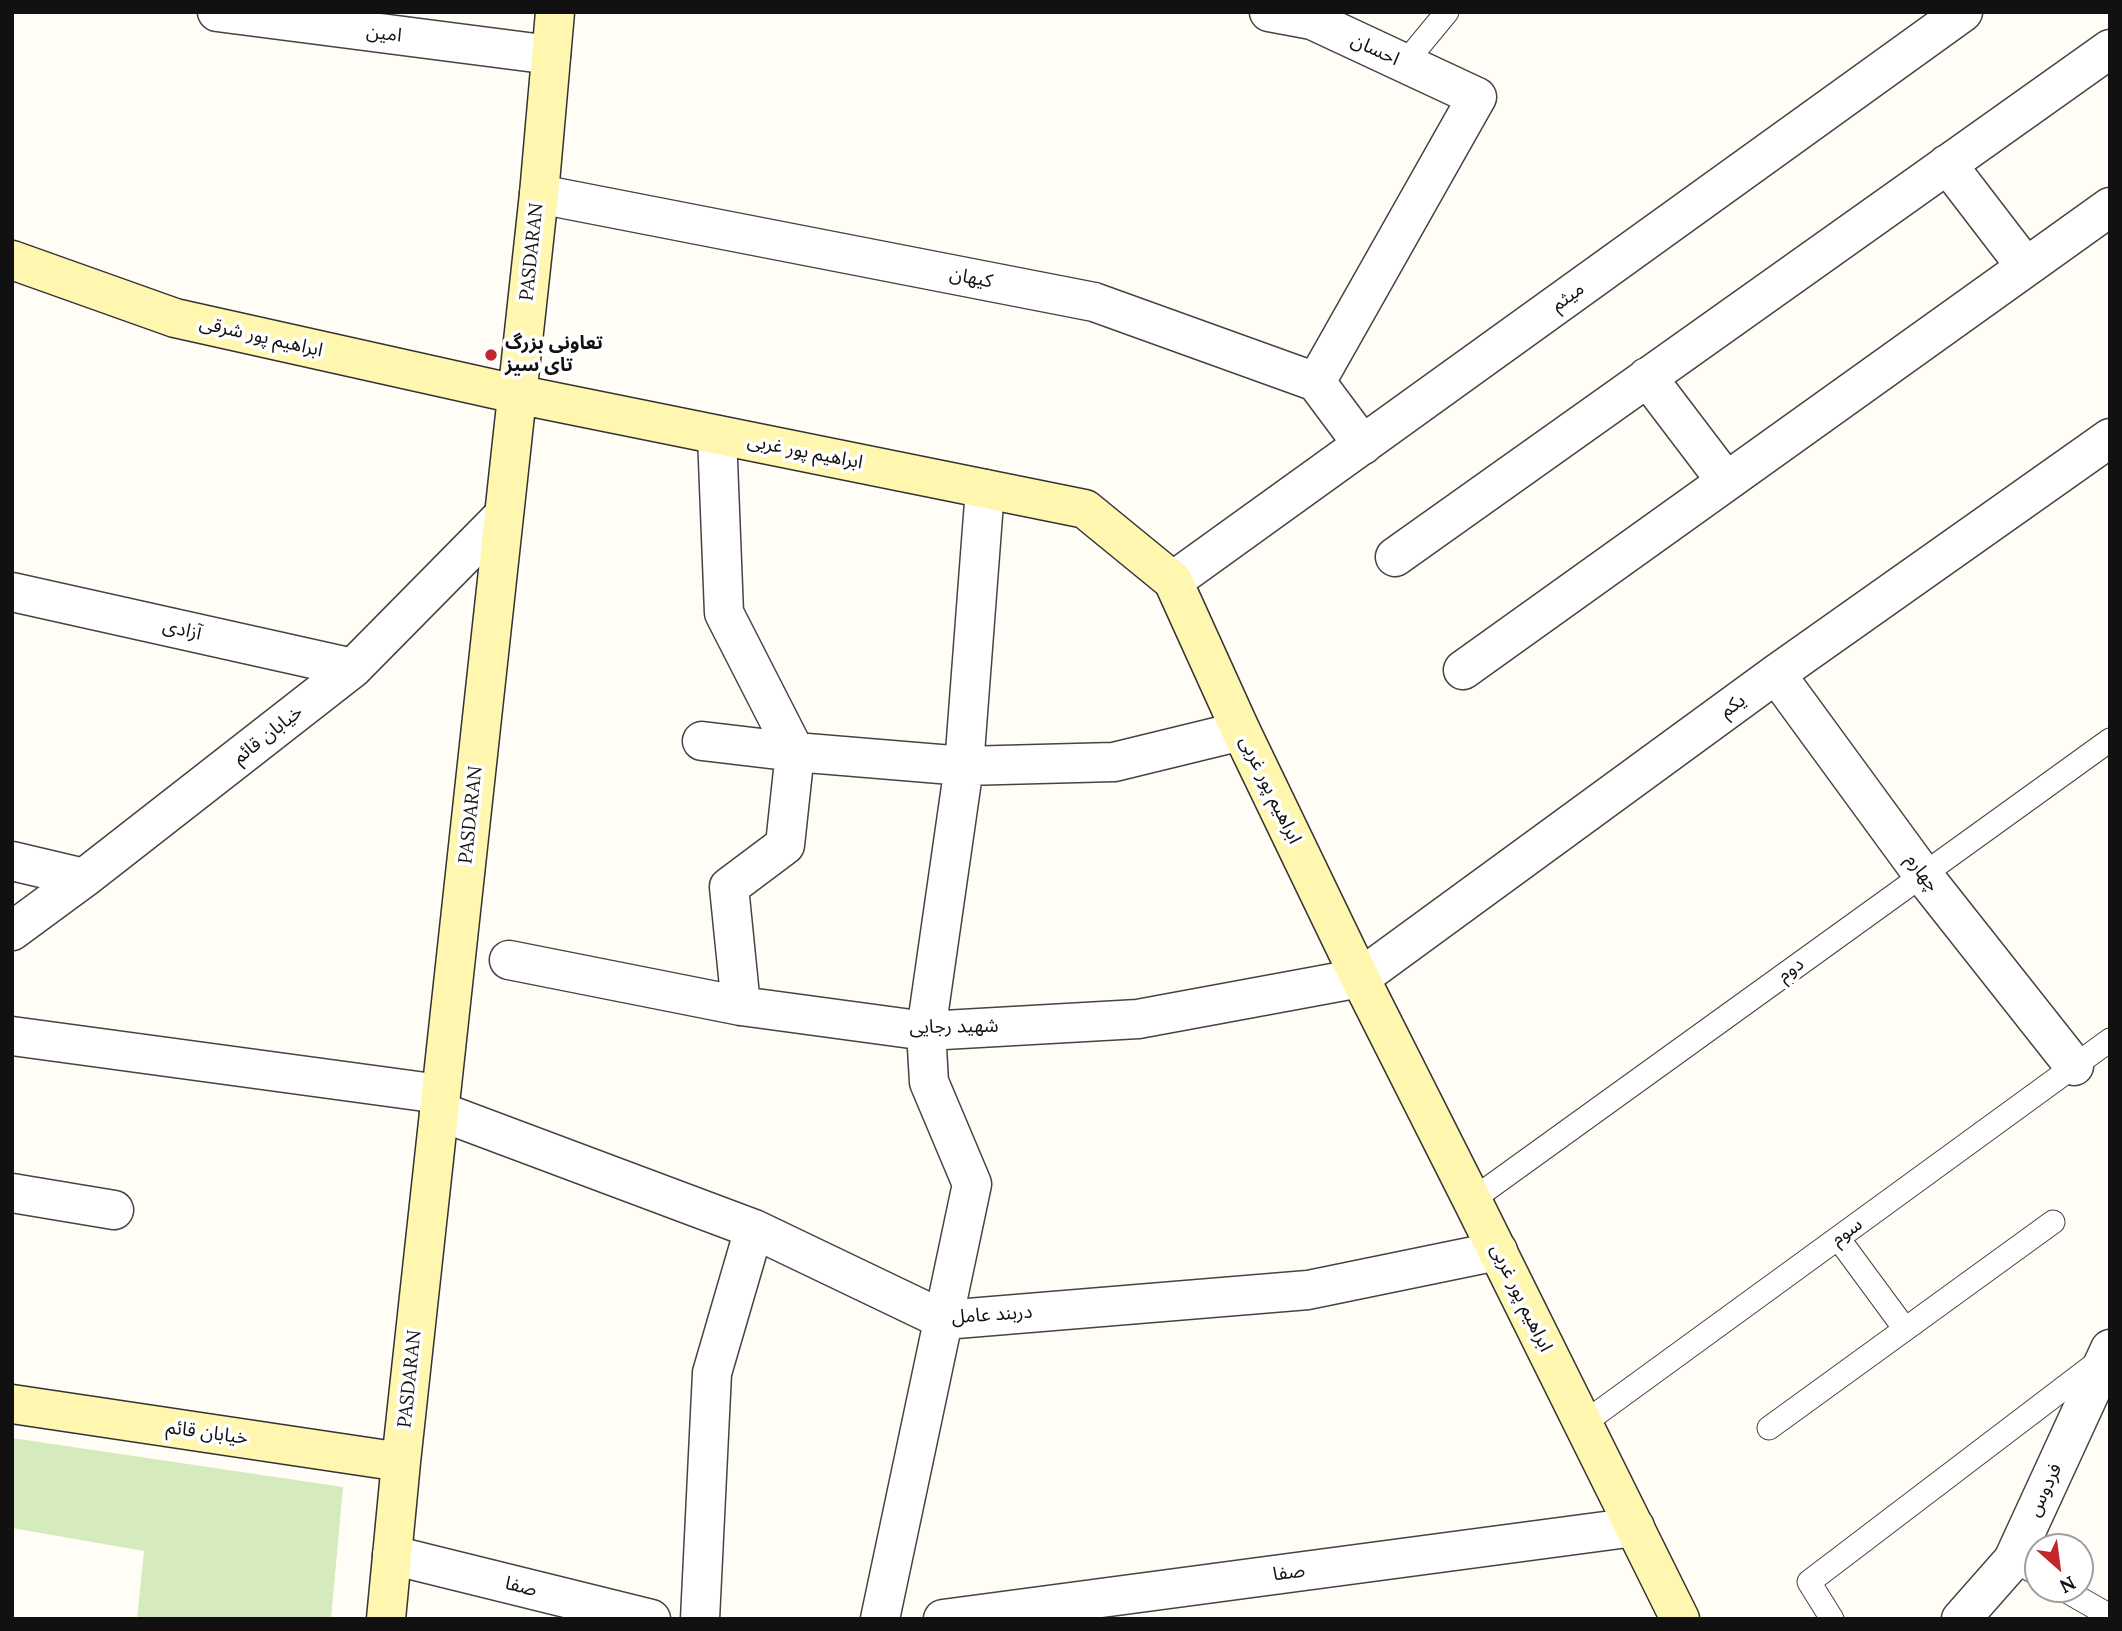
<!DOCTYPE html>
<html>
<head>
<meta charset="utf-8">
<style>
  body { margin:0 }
  #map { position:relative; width:2122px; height:1631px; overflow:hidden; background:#fffdf5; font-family:Lora,serif }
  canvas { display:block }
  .frame { position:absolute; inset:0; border:14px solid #111; pointer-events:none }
  .north { position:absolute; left:2024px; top:1533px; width:70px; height:70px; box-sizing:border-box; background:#fff; border:2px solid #a0a0a0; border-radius:50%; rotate:152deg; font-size:19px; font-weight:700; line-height:28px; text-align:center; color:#111 }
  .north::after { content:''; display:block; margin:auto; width:24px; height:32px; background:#c4262e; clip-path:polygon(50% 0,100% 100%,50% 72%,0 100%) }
</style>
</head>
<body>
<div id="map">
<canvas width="2122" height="1631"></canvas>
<div class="frame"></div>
<div class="north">N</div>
</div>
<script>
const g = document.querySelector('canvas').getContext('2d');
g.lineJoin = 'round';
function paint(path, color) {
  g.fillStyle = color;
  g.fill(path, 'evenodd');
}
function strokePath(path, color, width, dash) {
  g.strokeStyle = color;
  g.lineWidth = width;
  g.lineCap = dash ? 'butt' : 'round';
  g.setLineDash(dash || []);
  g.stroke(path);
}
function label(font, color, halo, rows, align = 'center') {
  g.font = font + ' Lora,"Noto Sans Arabic",serif';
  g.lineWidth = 7;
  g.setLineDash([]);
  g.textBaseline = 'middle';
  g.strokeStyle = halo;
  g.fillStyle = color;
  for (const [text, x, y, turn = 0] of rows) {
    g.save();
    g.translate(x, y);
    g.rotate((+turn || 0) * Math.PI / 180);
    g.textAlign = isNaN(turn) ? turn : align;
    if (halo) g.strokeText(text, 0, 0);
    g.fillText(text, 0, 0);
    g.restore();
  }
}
paint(new Path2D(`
  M12 1438 343 1487 331 1619H137L144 1551 12 1528Z`), '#d5ebbd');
const lane = new Path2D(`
  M1404 64 1447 12
  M1472 1200 2110 740
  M1838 1238 1905 1329
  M1584 1423 2110 1040
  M1769 1428 2053 1222
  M2013 1560 2038 1574
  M2063 1589 2110 1616
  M1832 1619 1809 1582 2098 1362`);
const street = new Path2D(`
  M217 12 551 55
  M1269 12 1312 20 1477 97 1316 382
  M1947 164 2026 267
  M539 194 1094 302 1316 382 1363 445
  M1647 377 1726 481
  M717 435 724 613 795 752 785 845 729 887 741 1006
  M1395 557 2110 49
  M1173 581 1963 12
  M12 592 353 668
  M1463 670 2110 207
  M1776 674 1923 875 2074 1066
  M702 741 795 752 964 766 1114 762 1241 731
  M12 861 84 878
  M12 931 84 878 353 668 503 516
  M509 960 741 1006 926 1031 1138 1019 1360 978 1776 674 2110 438
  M12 1036 440 1094
  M439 1111 754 1229 944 1320 1308 1290 1498 1251
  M12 1193 114 1210
  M392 1555 651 1619
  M700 1619 712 1373 754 1229
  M880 1619 972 1184 929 1082 926 1031 964 766 985 489
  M943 1619 1635 1527
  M1961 1619 2013 1560 2110 1349`);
const secondary = new Path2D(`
  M12 260 175 318 516 394 1085 509 1173 581 1241 731 1360 978 1472 1200 1680 1619
  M12 1404 401 1462
  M386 1619 401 1462 539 194 555 12`);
strokePath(lane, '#444', 25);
strokePath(street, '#444', 41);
strokePath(secondary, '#333', 41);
strokePath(lane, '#fff', 23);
strokePath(street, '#fff', 38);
strokePath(secondary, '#fff6b0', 38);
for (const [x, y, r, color] of [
  [491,355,7,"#c4262e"]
]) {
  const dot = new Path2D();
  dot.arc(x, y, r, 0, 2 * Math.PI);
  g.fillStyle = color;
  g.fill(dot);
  strokePath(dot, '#fff', 2.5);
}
label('19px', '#111', '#fff', [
  ["امین",384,34,7],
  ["احسان",1375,50,25],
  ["PASDARAN",532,252,-84],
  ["کیهان",971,278,11],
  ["میثم",1568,297,-36],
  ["ابراهیم پور شرقی",261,337,13],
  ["ابراهیم پور غربی",805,452,11],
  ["آزادی",182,630,13],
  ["یکم",1733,706,-36],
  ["خیابان قائم",268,735,-38],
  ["ابراهیم پور غربی",1270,790,64],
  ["PASDARAN",471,815,-84],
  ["چهارم",1922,873,53],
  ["دوم",1791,970,-36],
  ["شهید رجایی",954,1027,-1],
  ["سوم",1847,1232,-36],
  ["ابراهیم پور غربی",1521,1298,64],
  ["دربند عامل",992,1315,-4],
  ["PASDARAN",410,1379,-84],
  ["خیابان قائم",207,1433,8],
  ["فردوس",2045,1490,-65],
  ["صفا",1289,1573,-8],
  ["صفا",521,1587,14]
]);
label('bold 19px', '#111', '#fff', [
  ["تعاونی بزرگ",505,344],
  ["تای سیز",505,366]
], 'left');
</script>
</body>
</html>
